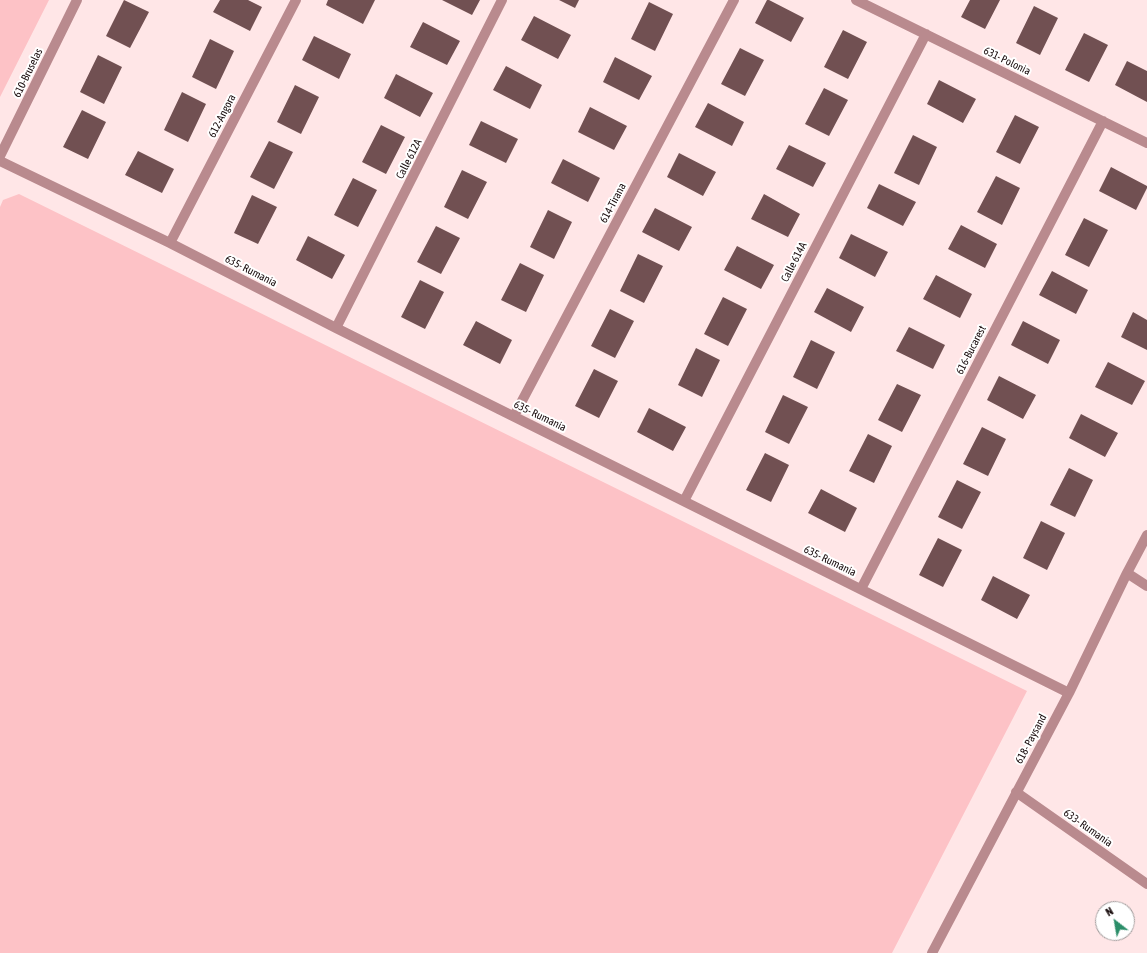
<!DOCTYPE html>
<html>
<head>
<meta charset="utf-8">
<style>
  body { margin:0 }
  #map { position:relative; width:1147px; height:953px; overflow:hidden; background:#ffe6e7; font-family:"Asap Condensed",sans-serif }
  canvas { display:block }
  .north { position:absolute; left:1095px; top:901px; width:40px; height:40px; box-sizing:border-box; background:#fff; border:1px solid #a29d9d; border-radius:50%; rotate:329deg; font-size:11px; font-weight:700; line-height:16px; text-align:center; color:#16090a }
  .north::after { content:''; display:block; margin:auto; width:14px; height:18px; background:#2b8e69; clip-path:polygon(50% 0,100% 100%,50% 72%,0 100%) }
</style>
</head>
<body>
<div id="map">
<canvas width="1147" height="953"></canvas>
<div class="north">N</div>
</div>
<script>
const g = document.querySelector('canvas').getContext('2d');
g.lineJoin = 'round';
function paint(path, color) {
  g.fillStyle = color;
  g.fill(path, 'evenodd');
}
function strokePath(path, color, width, dash) {
  g.strokeStyle = color;
  g.lineWidth = width;
  g.lineCap = dash ? 'butt' : 'round';
  g.setLineDash(dash || []);
  g.stroke(path);
}
function label(font, color, halo, rows, align = 'center') {
  g.font = font + ' "Asap Condensed",sans-serif';
  g.lineWidth = 4;
  g.setLineDash([]);
  g.textBaseline = 'middle';
  g.strokeStyle = halo;
  g.fillStyle = color;
  for (const [text, x, y, turn = 0] of rows) {
    g.save();
    g.translate(x, y);
    g.rotate((+turn || 0) * Math.PI / 180);
    g.textAlign = isNaN(turn) ? turn : align;
    if (halo) g.strokeText(text, 0, 0);
    g.fillText(text, 0, 0);
    g.restore();
  }
}
paint(new Path2D(`
  M0 0H49L0 97Z
  M19 194 1027 691 892 953H0V207L3 200Z`), '#fdc2c6');
paint(new Path2D(`
  M124 0 149 12 130 48 106 36Z
  M220 0H248L262 7 250 31 213 12Z
  M328 0H375L363 24 326 5Z
  M442 0H480L472 15Z
  M559 0H579L575 8Z
  M767 0H769L804 18 791 42 755 23Z
  M970 0H1000L985 29 961 17Z
  M649 2 673 14 655 51 631 39Z
  M1034 6 1058 18 1040 55 1016 43Z
  M534 16 571 35 558 59 521 40Z
  M423 22 460 41 447 65 410 47Z
  M843 30 867 42 848 79 824 67Z
  M1084 33 1108 45 1089 82 1065 70Z
  M314 36 351 54 339 79 302 60Z
  M210 39 234 51 216 89 192 77Z
  M740 48 764 60 745 96 721 84Z
  M98 55 122 67 104 104 80 92Z
  M615 57 652 76 639 100 603 82Z
  M1127 61 1147 71V102L1115 85Z
  M506 66 542 85 530 109 493 90Z
  M396 74 433 93 420 117 384 98Z
  M939 80 976 99 963 123 927 104Z
  M295 85 319 97 301 134 277 122Z
  M824 88 848 100 829 136 805 124Z
  M182 92 206 104 188 142 164 130Z
  M708 103 744 122 732 146 695 127Z
  M590 107 627 126 614 150 578 132Z
  M82 110 106 122 88 159 63 147Z
  M1015 115 1039 127 1020 164 996 152Z
  M481 121 518 139 506 163 469 145Z
  M381 125 405 137 386 174 362 162Z
  M913 135 937 147 919 185 894 173Z
  M269 141 293 152 274 189 250 177Z
  M789 145 826 163 813 187 776 169Z
  M138 151 174 169 162 193 125 175Z
  M679 153 716 172 703 196 667 177Z
  M563 159 600 178 588 202 551 183Z
  M1111 167 1147 186V188L1136 210 1099 191Z
  M462 170 487 182 468 219 444 207Z
  M996 176 1020 188 1002 225 977 212Z
  M353 178 377 190 358 227 334 215Z
  M879 184 916 202 903 226 867 208Z
  M764 194 800 214 788 237 751 219Z
  M252 195 277 207 258 244 234 233Z
  M655 208 692 227 679 251 642 232Z
  M548 210 572 222 554 259 530 247Z
  M1084 218 1108 230 1089 267 1065 255Z
  M961 225 997 244 985 268 948 249Z
  M436 226 460 238 441 274 417 262Z
  M851 234 888 252 875 277 839 258Z
  M308 236 345 255 332 279 296 260Z
  M737 246 774 265 761 289 724 270Z
  M638 254 663 266 644 303 620 291Z
  M520 263 544 275 526 312 501 300Z
  M1052 271 1088 290 1076 314 1039 295Z
  M936 275 972 294 960 318 923 299Z
  M420 280 444 292 425 329 401 317Z
  M827 288 864 307 851 332 814 312Z
  M723 297 747 309 728 346 704 334Z
  M610 309 634 321 615 358 591 346Z
  M1133 312 1147 320V350L1121 337Z
  M476 321 512 340 500 364 463 345Z
  M1023 321 1060 340 1048 364 1011 345Z
  M909 327 945 345 933 369 896 351Z
  M811 340 835 352 817 389 793 377Z
  M696 348 720 360 702 397 678 385Z
  M1108 362 1145 381 1132 405 1095 387Z
  M594 369 618 381 599 418 575 406Z
  M999 376 1036 395 1023 419 987 400Z
  M897 384 921 395 902 432 878 420Z
  M783 395 808 407 789 444 765 432Z
  M649 408 686 427 673 451 637 432Z
  M1081 414 1118 433 1105 457 1069 438Z
  M982 427 1006 439 988 476 963 464Z
  M868 434 892 446 874 483 849 471Z
  M765 453 789 465 771 502 746 490Z
  M1069 468 1093 480 1075 517 1050 505Z
  M957 480 981 492 962 529 938 517Z
  M821 489 857 508 845 532 808 513Z
  M1041 521 1065 533 1047 570 1023 558Z
  M938 538 962 550 943 587 919 575Z
  M993 576 1030 595 1017 619 981 600Z`), '#715052');
strokePath(new Path2D(`
  M856 0 1147 143
  M0 156 77 0
  M0 161 170 243 336 328 1069 693
  M170 243 296 0
  M336 328 502 0
  M514 416 734 0
  M684 501 926 34
  M1127 573 1147 586
  M861 589 1103 121
  M1016 792 1147 884
  M932 953 1069 693 1127 573 1147 535`), '#b98a8e', 10);
label('11px', '#16090a', '#fff', [
  ["631- Polonia",1007,61,26],
  ["610-Bruselas",28,73,-64],
  ["612-Angora",222,116,-63],
  ["Calle 612A",409,159,-63],
  ["614-Tirana",613,203,-62],
  ["Calle 614A",794,262,-63],
  ["635- Rumania",251,271,27],
  ["616-Bucarest",971,350,-63],
  ["635- Rumania",540,416,26],
  ["635- Rumania",830,561,26],
  ["618- Paysand",1031,739,-62],
  ["633- Rumania",1088,828,35]
]);
</script>
</body>
</html>
